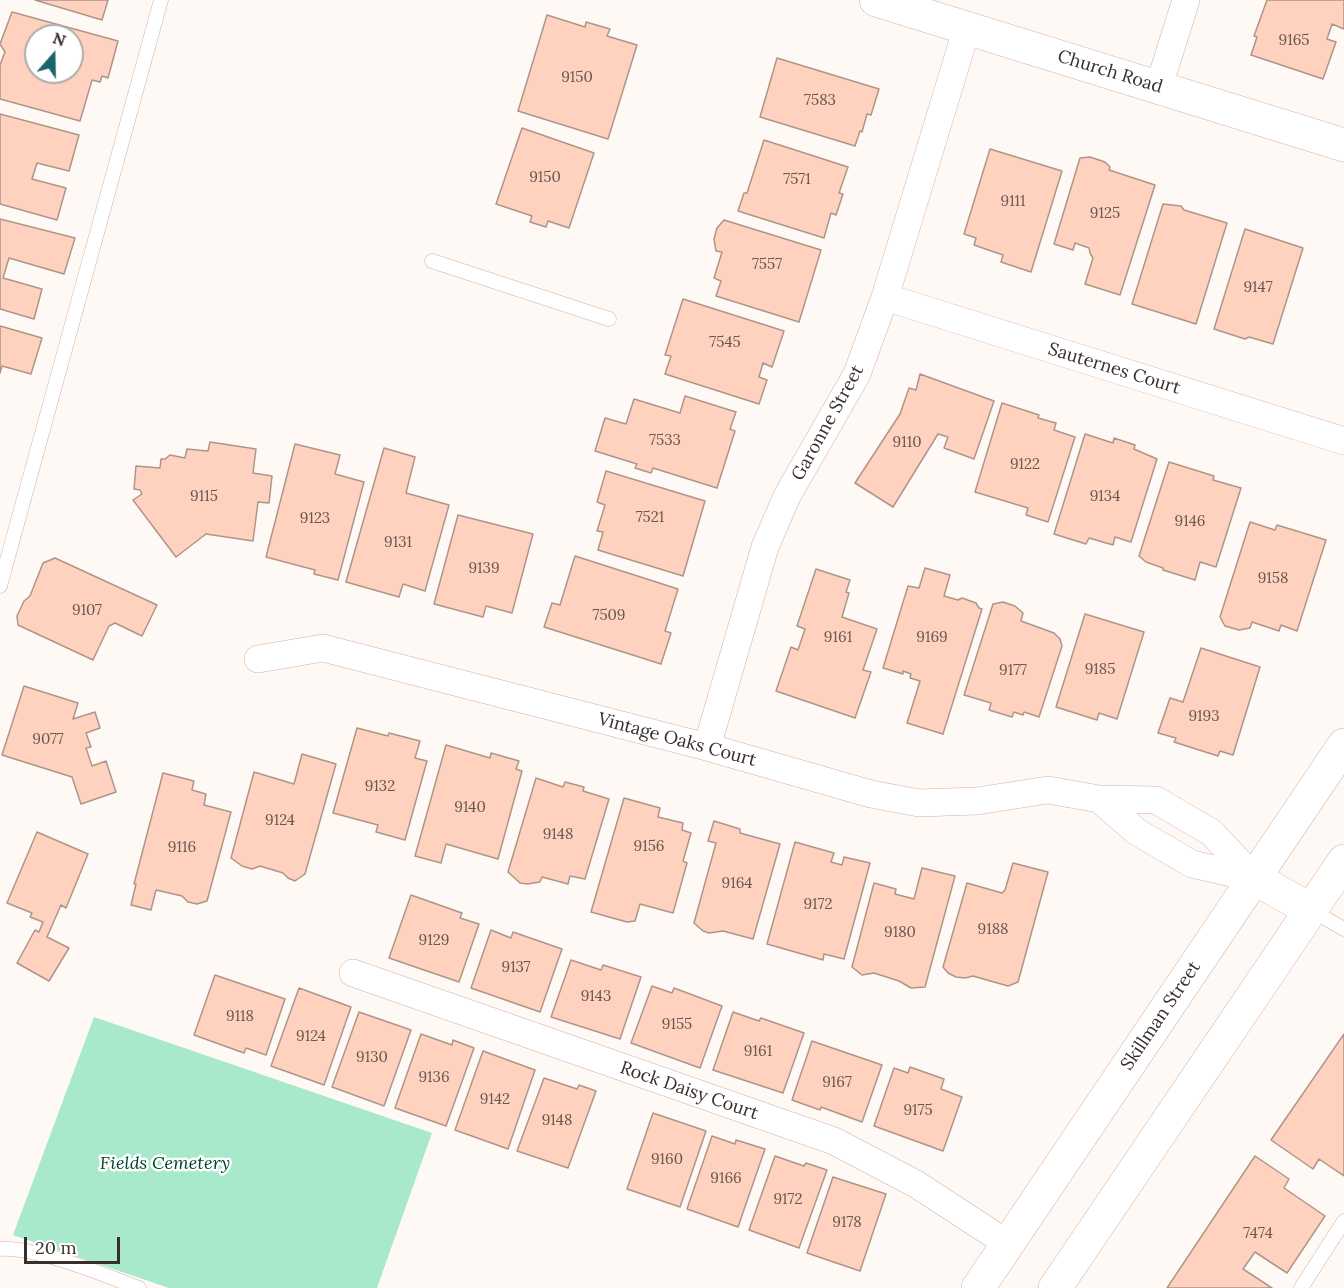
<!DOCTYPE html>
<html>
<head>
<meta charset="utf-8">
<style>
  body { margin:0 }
  #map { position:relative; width:1344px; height:1288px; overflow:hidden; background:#fff9f6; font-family:Lora,serif }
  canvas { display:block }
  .north { position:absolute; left:24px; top:24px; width:60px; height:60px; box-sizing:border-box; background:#fff; border:2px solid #b0abaa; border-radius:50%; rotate:20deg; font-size:16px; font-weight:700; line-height:24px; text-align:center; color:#392e2a }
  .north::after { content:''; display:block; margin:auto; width:21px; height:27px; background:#19676d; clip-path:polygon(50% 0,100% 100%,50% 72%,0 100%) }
  .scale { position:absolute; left:24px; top:1237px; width:96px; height:27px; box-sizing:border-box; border:3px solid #392e2a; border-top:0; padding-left:8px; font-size:18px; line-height:21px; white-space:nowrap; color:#392e2a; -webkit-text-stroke:4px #fff; paint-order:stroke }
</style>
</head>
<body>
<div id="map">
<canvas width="1344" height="1288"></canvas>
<div class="north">N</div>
<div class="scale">20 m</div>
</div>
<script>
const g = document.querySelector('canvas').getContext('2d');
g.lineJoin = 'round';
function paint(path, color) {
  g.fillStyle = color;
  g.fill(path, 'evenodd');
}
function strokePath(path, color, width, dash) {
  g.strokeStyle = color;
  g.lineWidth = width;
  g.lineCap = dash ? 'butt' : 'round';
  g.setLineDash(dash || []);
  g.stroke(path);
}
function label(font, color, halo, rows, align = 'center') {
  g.font = font + ' Lora,serif';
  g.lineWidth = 5;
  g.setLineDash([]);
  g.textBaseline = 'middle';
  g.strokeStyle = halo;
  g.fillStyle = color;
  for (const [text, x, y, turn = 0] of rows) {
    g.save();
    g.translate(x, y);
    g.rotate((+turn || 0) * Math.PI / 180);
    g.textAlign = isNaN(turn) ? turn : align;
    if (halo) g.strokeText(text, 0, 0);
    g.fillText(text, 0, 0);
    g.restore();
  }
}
paint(new Path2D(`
  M94 1017 432 1133 377 1288H169L13 1235Z`), '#a9e9cb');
const building = new Path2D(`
  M35 0H108L102 20Z
  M1267 0H1344V29L1332 24 1327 39 1336 42 1323 79 1251 55 1257 37 1254 36Z
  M12 12 118 41 108 78 102 76 100 82 92 80 80 121 0 99V65L5 52 0 44ZM36 36H72V72H36Z
  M547 15 585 27 586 22 610 29 607 36 637 45 608 139 518 111Z
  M777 58 879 89 871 115 867 114 862 132 860 131 855 146 760 117Z
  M0 114 79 135 69 171 37 163 32 179 66 188 57 220 0 204Z
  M522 128 594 153 569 228 548 221 546 227 530 222 532 216 496 204Z
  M764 140 848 167 839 193 843 194 836 215 831 213 824 238 738 211 744 193H747Z
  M990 149 1062 171 1031 272 1001 262 1003 255 974 245 976 238 964 234Z
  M1090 157 1105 162 1110 167 1109 170 1155 185 1120 295 1085 284 1093 258 1090 253 1089 248 1075 243 1073 250 1054 244 1080 158Z
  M1163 204 1181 206 1184 210 1227 223 1196 324 1132 304Z
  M0 219 75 238 64 274 9 258 3 278 42 289 34 319 0 309Z
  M724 220 821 250 799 322 716 296 721 281 714 278 722 252 716 251 714 239 717 228Z
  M1245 229 1303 248 1273 344 1249 337 1245 339 1214 329Z
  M683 299 784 331 772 367 763 363 759 377 767 380 759 404 665 374 671 356 665 355Z
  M0 326 42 338 31 374 2 366 0 373Z
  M920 374 994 401 974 459 944 448 948 437 938 434 893 507 855 483 900 414 909 388 916 390Z
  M685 396 736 412 730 429 735 431 717 488 653 468 651 473 635 468 637 464 595 451 605 418 626 424 634 399 680 413Z
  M1002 403 1039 415 1038 418 1056 423 1054 430 1075 437 1048 522 1026 515 1028 508 975 492Z
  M1085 434 1113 443 1114 438 1135 445 1134 449 1157 459 1131 542 1115 537 1113 545 1089 538 1086 544 1054 534Z
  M210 442 256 449 253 473 272 476 269 503 258 502 253 541 206 534 176 557 133 500 142 494 140 490 134 489 136 466 160 468 161 459H165L170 455 185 458 187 449 208 451Z
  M295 444 340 455 335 474 364 482 338 580 314 574 315 570 266 557Z
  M384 448 415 457 406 493 449 505 425 591 403 584 399 597 346 582Z
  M1169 462 1214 476 1213 480 1241 488 1216 567 1200 562 1195 580 1163 570V568L1146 562 1139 556Z
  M606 471 705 501 683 576 598 550 603 532 597 531 605 505 597 502Z
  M458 515 533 534 512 613 486 606 483 617 434 604Z
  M1250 522 1275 530 1277 525 1326 540 1297 631 1281 625 1279 631 1252 622 1250 628 1239 630 1225 626 1220 617Z
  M575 556 678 589 665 631 671 633 661 664 544 627 552 603 560 605Z
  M55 558 157 605 142 636 115 623 109 626 93 660 18 625 17 616 24 601 30 596 43 563Z
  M925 568 950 575 944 596 958 600 962 598 976 603 979 608 982 609 943 734 907 723 920 681 910 678 911 674 903 671V674L883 668 908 586 919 588Z
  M816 569 850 580 846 592 849 593 842 617 877 629 863 670 871 672 855 718 776 691 791 647 798 650 805 629 797 626Z
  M1003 602 1015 606 1023 613 1021 621 1054 633 1060 639 1062 646 1039 717 1024 712 1023 715 1014 712 1012 717 989 710 991 703 964 695 993 604Z
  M1085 614 1144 632 1117 719 1099 713 1097 720 1056 707Z
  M1201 648 1260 667 1233 755 1220 751 1218 756 1174 742 1176 738 1158 733 1170 698 1183 702Z
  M24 686 78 703 73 719 95 712 100 728 86 733 91 747 86 748 92 766 106 761 116 792 81 804 72 777 2 755Z
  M357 728 388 736 389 733 420 741 415 758 427 761 405 840 376 832 378 825 333 813Z
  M446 745 490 758 491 753 519 761 516 769 522 771 498 859 446 844 441 863 415 856Z
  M302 754 336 764 305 874 295 881 288 878 283 873 260 866 252 869 242 866 231 858 254 772 294 784Z
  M163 773 194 781 192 790 206 794 204 805 231 812 207 901 197 904 188 902 182 896 156 890 151 910 131 905 136 884H134Z
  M536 778 563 787 565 782 584 787 583 791 609 799 585 879 570 876 568 884 542 877 540 882 527 884 520 883 508 872Z
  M624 798 660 808 658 817 683 823 682 830 691 833 683 861 687 863 673 913 640 904 635 921 627 922 591 912Z
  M714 821 740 829V833L780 844 753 939 723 931 709 933 703 931 694 923 716 843 708 841Z
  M37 832 88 854 66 908 61 905 47 937 69 948 49 981 17 963 35 930 39 932 43 922 30 917 32 913 7 903Z
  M795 842 834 853 831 862 842 865 844 857 870 863 844 959 824 954 823 960 767 944Z
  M1013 863 1048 872 1018 982 1008 986 973 976 965 978 956 977 948 973 943 967 967 883 1002 893 1005 890Z
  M922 868 955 876 925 987 911 988 899 981 874 973 862 975 852 967 874 883 896 889 895 894 914 899Z
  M411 895 462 913 460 918 479 924 459 982 389 958Z
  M491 930 511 938 513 932 562 949 540 1012 471 988Z
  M571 960 601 970 603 965 641 977 620 1039 551 1017Z
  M215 975 285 999 266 1055 246 1048 244 1053 194 1035Z
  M652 986 672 993 674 988 722 1006 700 1068 631 1043Z
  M299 988 351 1007 324 1085 271 1066Z
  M359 1012 411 1030 384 1106 332 1087Z
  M733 1012 759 1021 761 1018 804 1033 783 1093 713 1070Z
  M421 1034 452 1045 453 1040 474 1048 446 1126 395 1108Z
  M1344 1034V1176L1319 1159 1313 1169 1271 1140Z
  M812 1041 882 1065 862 1122 821 1107 820 1110 792 1100Z
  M483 1051 535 1070 508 1149 455 1130Z
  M910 1067 944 1079 941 1089 962 1097 943 1151 874 1126 894 1068 908 1073Z
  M544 1078 577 1089 579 1085 596 1091 568 1168 517 1151Z
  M653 1113 706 1131 680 1207 627 1189Z
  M712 1136 735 1144 736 1140 765 1149 738 1227 687 1209Z
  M775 1156 804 1166 806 1163 827 1170 799 1248 749 1230Z
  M1255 1156 1289 1179 1284 1188 1325 1216 1287 1273 1255 1252 1243 1269 1272 1288H1167Z
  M833 1177 886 1194 860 1271 807 1253Z`);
paint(building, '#fed2bf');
strokePath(building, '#af9589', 1.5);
const lane = new Path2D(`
  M432 261 609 319
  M0 586 161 0
  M1311 910 1344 929
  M0 1249C35 1246 104 1275 139 1288
  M1301 1288 1344 1221`);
const street = new Path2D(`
  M1159 86 1186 0
  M885 297 1344 441
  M258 659 323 648 707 747 871 794 919 803 977 801 1048 790 1099 799 1156 800 1212 833 1254 878
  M707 747 765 547 787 496 857 374 885 297 967 28
  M1099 799 1137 832 1192 864 1254 878
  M353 973 834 1141 916 1184 1008 1244`);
const secondary = new Path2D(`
  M876 0 1344 145
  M1254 878 1311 910
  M978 1288 1344 745
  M1055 1288 1344 861`);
strokePath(lane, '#cdb2a6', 15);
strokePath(street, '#cdb2a6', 28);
strokePath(secondary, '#cdb2a6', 34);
strokePath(lane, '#fff', 14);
strokePath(street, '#fff', 27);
strokePath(secondary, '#fff', 33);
label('15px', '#6a574f', null, [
  ["9165",1294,41],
  ["9150",577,78],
  ["7583",820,101],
  ["9150",545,178],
  ["7571",797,180],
  ["9111",1013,202],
  ["9125",1105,214],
  ["7557",767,265],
  ["9147",1258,288],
  ["7545",725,343],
  ["7533",665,441],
  ["9110",907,443],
  ["9122",1025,465],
  ["9115",204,497],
  ["9134",1105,497],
  ["7521",650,518],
  ["9123",315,519],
  ["9146",1190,522],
  ["9131",398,543],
  ["9139",484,569],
  ["9158",1273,579],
  ["9107",87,611],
  ["7509",609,616],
  ["9161",838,638],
  ["9169",932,638],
  ["9185",1100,670],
  ["9177",1013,671],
  ["9193",1204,717],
  ["9077",48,740],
  ["9132",380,787],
  ["9140",470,808],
  ["9124",280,821],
  ["9148",558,835],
  ["9156",649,847],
  ["9116",182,848],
  ["9164",737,884],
  ["9172",818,905],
  ["9188",993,930],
  ["9180",900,933],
  ["9129",434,941],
  ["9137",516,968],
  ["9143",596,997],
  ["9118",240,1017],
  ["9155",677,1025],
  ["9124",311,1037],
  ["9161",758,1052],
  ["9130",372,1058],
  ["9136",434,1078],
  ["9167",837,1083],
  ["9142",495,1100],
  ["9175",918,1111],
  ["9148",557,1121],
  ["9160",667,1160],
  ["9166",726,1179],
  ["9172",788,1200],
  ["9178",847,1223],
  ["7474",1258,1234]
]);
label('18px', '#392e2a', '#fff', [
  ["Church Road",1110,72,17],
  ["Sauternes Court",1114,369,17],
  ["Garonne Street",828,423,-61],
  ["Vintage Oaks Court",677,740,15],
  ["Skillman Street",1161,1016,-56],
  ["Rock Daisy Court",689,1091,19]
]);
label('italic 18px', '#00432d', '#fff', [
  ["Fields Cemetery",165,1164]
]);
</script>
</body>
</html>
